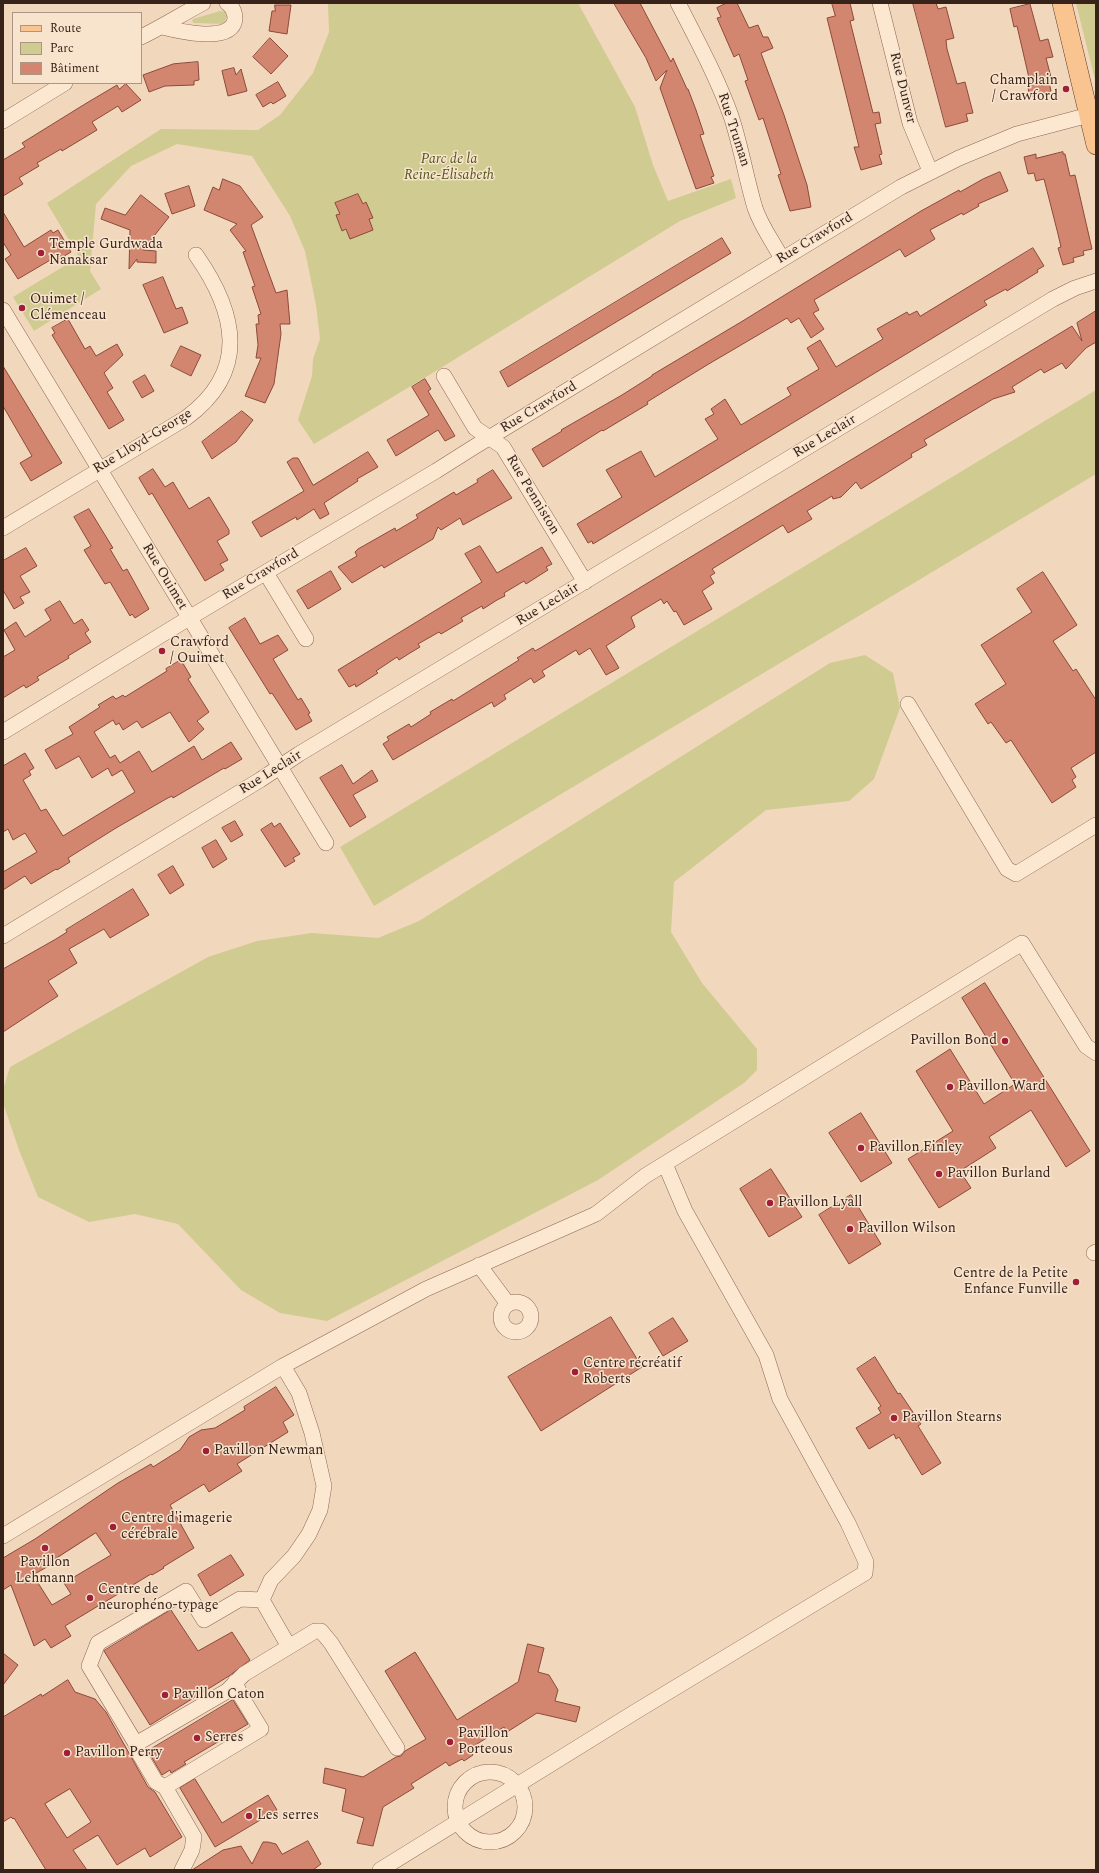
<!DOCTYPE html>
<html>
<head>
<meta charset="utf-8">
<style>
  body { margin:0 }
  #map { position:relative; width:1099px; height:1873px; overflow:hidden; background:#f1d8bd; font-family:Spectral,serif }
  canvas { display:block }
  .frame { position:absolute; inset:0; border:4px solid #38231b; pointer-events:none }
  .legend { position:absolute; left:12px; top:12px; width:130px; height:72px; box-sizing:border-box; background:#f8e3cd; border:1px solid #ab9686; margin:0; padding:5px 7px; list-style:none; font-size:12px; color:#38231b }
  .legend li { display:flex; align-items:center; gap:8px; height:20px }
  .legend b { width:20px; border:1px solid #ab9686 }
</style>
</head>
<body>
<div id="map">
<canvas width="1099" height="1873"></canvas>
<div class="frame"></div>
<ul class="legend">
<li><b style="height:5px;background:#f9c490"></b>Route</li>
<li><b style="height:11px;background:#d0cb90"></b>Parc</li>
<li><b style="height:11px;background:#d3866f"></b>Bâtiment</li>
</ul>
</div>
<script>
const g = document.querySelector('canvas').getContext('2d');
g.lineJoin = 'round';
function paint(path, color) {
  g.fillStyle = color;
  g.fill(path, 'evenodd');
}
function strokePath(path, color, width, dash) {
  g.strokeStyle = color;
  g.lineWidth = width;
  g.lineCap = dash ? 'butt' : 'round';
  g.setLineDash(dash || []);
  g.stroke(path);
}
function label(font, color, halo, rows, align = 'center') {
  g.font = font + ' Spectral,serif';
  g.lineWidth = 3;
  g.setLineDash([]);
  g.textBaseline = 'middle';
  g.strokeStyle = halo;
  g.fillStyle = color;
  for (const [text, x, y, turn = 0] of rows) {
    g.save();
    g.translate(x, y);
    g.rotate((+turn || 0) * Math.PI / 180);
    g.textAlign = isNaN(turn) ? turn : align;
    if (halo) g.strokeText(text, 0, 0);
    g.fillText(text, 0, 0);
    g.restore();
  }
}
paint(new Path2D(`
  M328 3H578L635 107 653 165 668 201 731 179 736 198 680 221 426 377 314 444 298 420 312 376 313 359 320 339 316 305 305 251 290 216 252 156 177 144 131 166 96 204 90 271 101 289 34 331 13 297 79 257 47 203 161 129 258 130 280 115 313 73 329 32Z
  M1076 3H1096V83L1094 76Z
  M220 11 225 12 227 16 224 24 194 23 192 21 193 19Z
  M1096 390V474L374 906 340 847Z
  M865 655 893 673 900 708 874 779 849 801 766 810 674 882 671 932 702 983 757 1049V1070L744 1083 598 1180 327 1321 280 1313 241 1290 178 1224 135 1214 89 1222 38 1197 19 1150 3 1103V1090L10 1067 208 957 257 941 312 933 378 938 419 921 830 663Z`), '#d0cb90');
const building = new Path2D(`
  M614 3H640L671 62 673 58 687 89H688L696 110 704 134 700 135 714 176 711 177 714 183 696 189 660 88 667 70 656 81 646 58Z
  M727 3H737L749 28 758 25 763 37H768L773 48 761 53 784 115 807 185 811 207 790 211 778 175 781 174 763 118 759 120 749 92 745 81 748 80 739 54 734 57 717 18 721 17 717 8Z
  M832 3H850L854 20 850 21 873 113 879 112 881 123 875 124 882 154 879 155 882 164 861 170 854 147H859L827 18 835 16Z
  M913 3H936L938 9 946 7 954 38 946 40 947 49 957 84 965 82 973 113 966 114 968 121 946 127Z
  M1030 4 1040 41 1048 39 1053 57 1046 58 1052 81 1049 82 1051 91 1030 97 1026 79 1029 78 1017 26 1014 27 1010 9Z
  M275 5H291L287 34 269 31 272 11H275Z
  M270 38 288 56 271 74 253 57Z
  M198 62 199 80 194 81V85L165 86 149 92 143 75 173 64Z
  M234 68 236 75 241 69 247 91 228 96 222 71Z
  M278 82 286 96 273 104 271 102 263 107 256 95Z
  M126 84 141 100 122 112 118 106 92 122 97 130 62 151 61 149 37 163 39 166 19 178 23 184 3 196V160L25 147 22 143 85 104 117 85 119 89Z
  M1063 152V154H1065L1070 176 1075 175 1092 249 1083 251 1084 255 1073 258 1074 262 1063 265 1058 248 1061 247 1058 234 1044 179 1036 181 1034 173 1028 174 1024 157 1036 154V158Z
  M1000 172 1008 191 978 204 979 206 963 215 962 213 930 230 935 239 905 257 900 249 814 300 819 310 813 313 824 329 811 338 799 318 791 323 787 318 707 365 647 402 648 404 603 431 602 430 543 467 532 449 562 431 561 430 622 395 652 376V375L741 322 921 211 959 190 960 192 983 179Z
  M223 179 240 186 263 217 251 225 276 293 287 290 290 324H280L281 334 274 384 265 403 245 396 261 358H256L258 345 256 324H259L258 315 261 314 252 287 255 286 243 252 246 251 230 230 237 224 204 210 213 187 219 190Z
  M189 186 195 206 172 214 165 194Z
  M358 194 363 204 366 202 373 218 369 219 373 230 350 239 346 229 342 231 336 215 340 214 335 203Z
  M141 195 169 217 143 250 156 251V263L137 262V259L129 269 130 230 101 219 105 208 125 215Z
  M3 212 24 247 51 230 53 233 58 230 71 252 54 262 52 259 18 279 5 259 11 255 3 242Z
  M722 238 731 253 508 387 500 372Z
  M1033 248 1044 266 1037 270 1038 272 1007 291 1006 289 984 301 987 305 593 544 592 541 588 543 577 524 622 497 606 470 641 451 655 477 718 439 705 419 714 414 711 409 725 399 741 425 791 395 787 388 819 369 807 348 820 340 836 367 883 339 877 329 907 312 909 315 917 311 920 316Z
  M163 277 176 309 182 307 188 323 164 333 143 285Z
  M1096 311V342L1086 348 1066 369 1062 363 1044 373 1041 369 1012 387 1015 392 993 399 924 440 927 445 911 454 912 457 861 489 856 482 841 497 833 499 832 496 807 511 812 519 788 533 783 525 712 569 715 573 710 576 714 583 702 591 712 609 684 625 676 611 674 612 667 601 664 604 661 599 631 617 635 627 606 646 619 668 606 675 590 648 579 655 576 650 542 671 545 676 534 683 531 678 504 695 506 699 494 707 492 702 393 760 383 744 389 740 387 737 409 724 411 727 431 714 430 712 452 699 453 701 519 660 517 658 533 648 535 651 542 647 1072 326 1082 341 1077 323Z
  M68 319 85 349 90 346 96 356 117 344 123 355 104 373 113 388 107 392 124 420 109 429 52 335 55 333 52 328Z
  M181 346 201 355 191 376 171 366Z
  M3 366 62 463 31 481 20 463 32 456 3 406Z
  M145 375 154 391 142 398 133 382Z
  M425 379 431 389 428 391 455 436 445 441 438 430 396 456 387 440 429 415 412 387Z
  M242 411 253 420 236 442 212 459 202 442Z
  M368 452 378 467 357 479 358 481 324 503 329 514 320 519 314 509 297 520 296 517 261 537 252 522 304 491 287 462 293 458H298L313 485Z
  M153 469 165 487 173 482 189 509 209 497 229 530V534L217 541 228 560 220 564 224 570 205 581 152 493 149 495 139 478Z
  M493 470 512 498 463 525 460 518 441 530 438 527 433 539 384 568 382 565 352 583 338 567 357 556 355 552 358 549 395 528 396 531 418 518 416 515 454 492 456 495 478 482 477 480Z
  M89 509 113 548 110 549 123 571 127 569 149 609 135 618 132 614 130 616 110 582 105 584 84 550 91 546 74 517Z
  M480 546 497 573 542 547 552 564 546 567 548 570 540 575 526 584 524 581 504 593 505 596 497 600 483 609 482 606 461 618 463 621 441 634 439 632 418 644 420 647 410 653 399 660 397 657 376 671 378 673 356 687 355 684 349 687 338 670 482 582 465 554Z
  M26 548 37 566 20 576 30 592 20 597 24 603 14 609 3 590V561Z
  M331 571 341 589 308 609 297 591Z
  M1043 572 1077 625 1053 641 1073 671 1076 669 1096 700V752L1071 768 1076 777 1072 780 1076 787 1052 803 1011 740 1006 743 991 722 988 724 975 704 1006 684 981 645 1032 612 1017 589Z
  M60 601 74 624 82 619 89 630 85 633 91 642 68 656 69 658 37 677 39 680 26 688 24 685 3 698V657L15 650 4 630 16 622 25 637 51 620 45 610Z
  M245 618 260 644 278 635 288 650 273 659 298 700 301 698 310 713 308 714 312 721 296 730 272 693 270 694 229 628Z
  M181 660 191 677 188 679 209 712 197 721 204 729 189 742 170 712 142 728 137 721 123 730 119 723 116 725 113 720 94 732 110 758 115 755 120 763 139 751 152 772 194 746 202 760 231 742 242 759 225 769 224 768 173 798 172 796 166 799 116 828 68 858 70 862 57 870 56 869 31 884 25 876 3 890V872L37 852 25 833 13 840 8 829 3 832V766L25 753 34 768 29 771 31 775 23 780 41 811 46 809 63 836 135 792 122 770 112 776 108 768 92 778 79 756 56 769 45 750 73 734 69 727 100 707 98 705 113 696 116 699 123 695 125 697 167 671 166 669Z
  M342 765 353 784 372 770 378 781 353 795 366 817 350 827 320 778Z
  M235 821 243 835 231 842 222 828Z
  M272 823 274 827 280 823 300 854 293 858 295 861 285 867 261 830Z
  M216 840 227 859 213 868 202 848Z
  M173 866 184 885 170 894 158 875Z
  M133 889 149 915 110 938 104 929 69 949 77 963 48 981 58 996 3 1032V969L56 939 67 932 66 930Z
  M985 983 1090 1151 1066 1167 1031 1110 989 1137 996 1148 960 1171 971 1188 939 1208 908 1159 953 1131 916 1071 950 1049 984 1104 1015 1084 962 998Z
  M861 1113 892 1163 861 1182 829 1133Z
  M771 1169 802 1217 769 1237 740 1189Z
  M851 1195 881 1244 849 1264 819 1215Z
  M611 1317 642 1367 541 1431 508 1377Z
  M673 1318 688 1341 663 1356 649 1333Z
  M875 1357 898 1394 900 1393 921 1424 918 1426 941 1463 922 1475 899 1437 896 1439 894 1434 869 1449 856 1428 881 1413 878 1408 881 1406 857 1369Z
  M276 1387 294 1415 283 1422 288 1432 237 1464 242 1471 209 1492 204 1484 170 1505 194 1548 163 1567 164 1568 152 1575 151 1574 65 1626 71 1636 51 1648 45 1639 34 1646 11 1585 3 1590V1558L35 1539 118 1483 151 1464 153 1467 180 1450 189 1437 201 1430 215 1428 245 1410 244 1407ZM96 1533 111 1555 64 1583 71 1594 52 1605 33 1575 52 1564 51 1562Z
  M231 1555 244 1575 210 1596 198 1575Z
  M171 1610 198 1651 232 1632 250 1660 229 1676 150 1725 104 1651Z
  M528 1644 544 1648 538 1672 549 1675 558 1690 555 1701 580 1707 576 1722 537 1713 507 1732 504 1727 469 1749 473 1755 464 1761 462 1759 449 1766 446 1762 411 1784 414 1788 383 1807 373 1846 357 1843 364 1818 342 1811 346 1789 323 1783 325 1768 363 1777 396 1757 401 1756 405 1751 426 1739 385 1671 415 1652 457 1720 518 1682Z
  M3 1653 18 1665 3 1685Z
  M68 1680 75 1692 95 1699 106 1712 148 1787 155 1792 182 1837 150 1857 145 1848 117 1865 98 1835 73 1850 87 1870H46L14 1818 13 1819 11 1817 3 1822V1717L41 1694 42 1696ZM70 1789 91 1822 67 1838 45 1804Z
  M233 1700 248 1724 184 1762 186 1764 171 1773 170 1770 162 1775 148 1751Z
  M195 1779 222 1823 268 1795 277 1810 215 1847 180 1788Z
  M308 1841 321 1864 313 1870H192L223 1850 241 1846 252 1864 263 1842H268L276 1844 282 1854Z`);
paint(building, '#d3866f');
strokePath(building, '#8c4938', 1);
const minor = new Path2D(`
  M678 3C697 40 717 77 731 116 741 146 746 178 755 208 761 226 773 242 782 259
  M880 3 910 123 930 171
  M162 27C178 31 232 44 235 19 235 12 233 7 227 3
  M141 37C162 27 182 14 203 3
  M3 121 65 83
  M3 310 326 843
  M444 376 475 428 503 447 585 582
  M3 528 186 418C250 371 236 312 196 255
  M266 573 306 639
  M908 704 1007 869 1016 874 1096 825
  M3 732 189 618 436 471 474 447 901 187 959 158 1017 134 1089 115
  M3 936 260 780 299 754 1053 299 1075 288 1096 281
  M1094 1253 1096 1252
  M479 1265 508 1304
  M501 1317a15 15 0 1 1 30 0a15 15 0 1 1-30 0Z
  M283 1366 299 1393 312 1433 324 1486 320 1510 309 1534 294 1556 271 1580 262 1600 288 1645
  M3 1536 283 1366 426 1289 596 1214 645 1176 1022 943 1086 1046 1096 1053
  M262 1600 240 1599 204 1620 186 1591 98 1643 89 1666 136 1744 227 1691 244 1674 315 1631H321L331 1643 397 1748
  M136 1744 140 1755 156 1782 165 1787 194 1837 192 1850 182 1870
  M455 1807a35 35 0 1 1 70 0a35 35 0 1 1-70 0Z
  M165 1787 261 1729 241 1696 235 1682
  M380 1870 635 1712 865 1573 866 1562 848 1523 780 1399 766 1355 685 1211 665 1164`);
const major = new Path2D(`
  M1062 3 1096 145`);
strokePath(minor, '#8b6754', 16);
strokePath(major, '#583629', 20);
strokePath(minor, '#fce7d0', 15);
strokePath(major, '#f9c490', 19);
for (const [x, y, r, color] of [
  [1066,89,4,"#9f1f38"],
  [41,253,4,"#9f1f38"],
  [22,308,4,"#9f1f38"],
  [162,651,4,"#9f1f38"],
  [1005,1041,4,"#9f1f38"],
  [950,1087,4,"#9f1f38"],
  [861,1148,4,"#9f1f38"],
  [939,1174,4,"#9f1f38"],
  [770,1203,4,"#9f1f38"],
  [850,1229,4,"#9f1f38"],
  [1076,1282,4,"#9f1f38"],
  [575,1372,4,"#9f1f38"],
  [894,1418,4,"#9f1f38"],
  [206,1451,4,"#9f1f38"],
  [113,1527,4,"#9f1f38"],
  [45,1548,4,"#9f1f38"],
  [90,1598,4,"#9f1f38"],
  [165,1695,4,"#9f1f38"],
  [197,1738,4,"#9f1f38"],
  [450,1742,4,"#9f1f38"],
  [67,1753,4,"#9f1f38"],
  [249,1816,4,"#9f1f38"]
]) {
  const dot = new Path2D();
  dot.arc(x, y, r, 0, 2 * Math.PI);
  g.fillStyle = color;
  g.fill(dot);
  strokePath(dot, '#f8e3cd', 1.5);
}
label('14px', '#38231b', '#f8e3cd', [
  ["Champlain",1058,81,"right"],
  ["/ Crawford",1058,97,"right"],
  ["Temple Gurdwada",49,245],
  ["Nanaksar",49,261],
  ["Ouimet /",30,300],
  ["Clémenceau",30,316],
  ["Crawford",170,643],
  ["/ Ouimet",170,659],
  ["Pavillon Bond",997,1041,"right"],
  ["Pavillon Ward",958,1087],
  ["Pavillon Finley",869,1148],
  ["Pavillon Burland",947,1174],
  ["Pavillon Lyall",778,1203],
  ["Pavillon Wilson",858,1229],
  ["Centre de la Petite",1068,1274,"right"],
  ["Enfance Funville",1068,1290,"right"],
  ["Centre récréatif",583,1364],
  ["Roberts",583,1380],
  ["Pavillon Stearns",902,1418],
  ["Pavillon Newman",214,1451],
  ["Centre d'imagerie",121,1519],
  ["cérébrale",121,1535],
  ["Pavillon",45,1563,"center"],
  ["Lehmann",45,1579,"center"],
  ["Centre de",98,1590],
  ["neurophéno-typage",98,1606],
  ["Pavillon Caton",173,1695],
  ["Pavillon",458,1734],
  ["Porteous",458,1750],
  ["Serres",205,1738],
  ["Pavillon Perry",75,1753],
  ["Les serres",257,1816]
], 'left');
label('14px', '#38231b', '#f8e3cd', [
  ["Rue Dunver",902,88,76],
  ["Rue Truman",733,130,72],
  ["Rue Crawford",815,239,-31],
  ["Rue Crawford",539,408,-31],
  ["Rue Leclair",825,437,-31],
  ["Rue Lloyd-George",143,442,-31],
  ["Rue Penniston",532,495,59],
  ["Rue Crawford",261,575,-31],
  ["Rue Ouimet",164,577,59],
  ["Rue Leclair",548,605,-31],
  ["Rue Leclair",271,773,-32]
]);
label('italic 14px', '#53571f', '#f8e3cd', [
  ["Parc de la",449,160],
  ["Reine-Élisabeth",449,176]
]);
</script>
</body>
</html>
